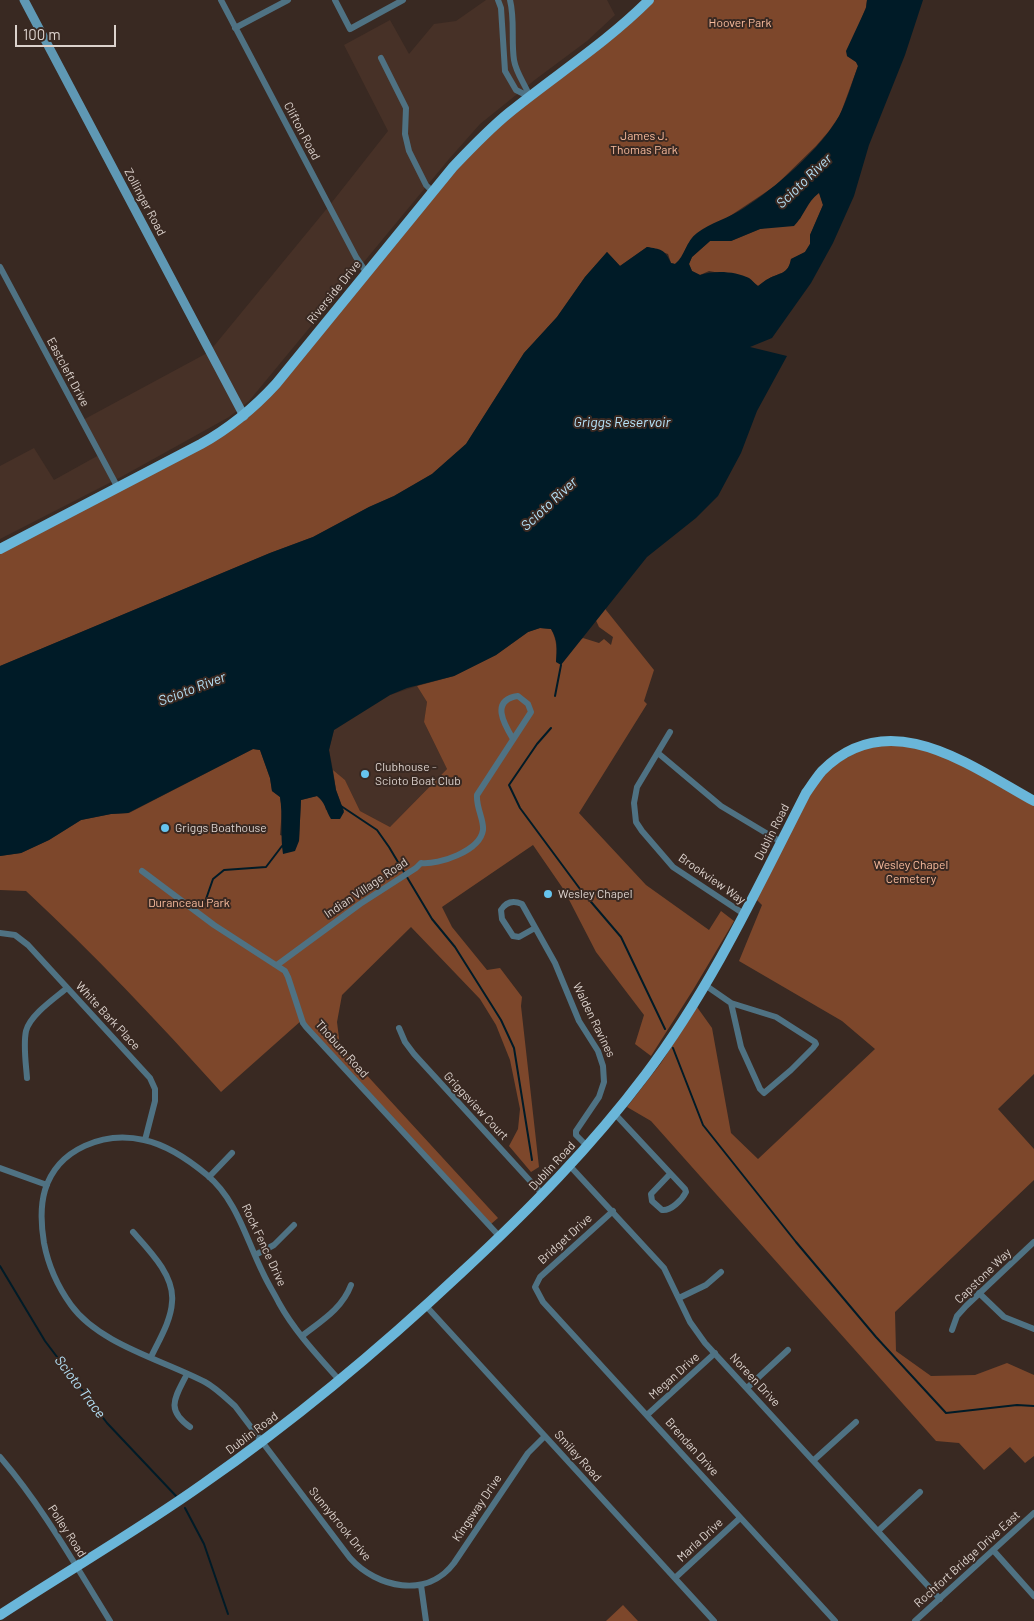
<!DOCTYPE html>
<html>
<head>
<meta charset="utf-8">
<style>
  body { margin:0 }
  #map { position:relative; width:1034px; height:1621px; overflow:hidden; background:#392922; font-family:Barlow,sans-serif }
  canvas { display:block }
  .scale { position:absolute; left:15px; top:25px; width:101px; height:22px; box-sizing:border-box; border:2px solid #dcd2cd; border-top:0; padding-left:6px; font-size:15px; line-height:18px; white-space:nowrap; color:#dcd2cd; -webkit-text-stroke:4px #392922; paint-order:stroke }
</style>
</head>
<body>
<div id="map">
<canvas width="1034" height="1621"></canvas>
<div class="scale">100 m</div>
</div>
<script>
const g = document.querySelector('canvas').getContext('2d');
g.lineJoin = 'round';
function paint(path, color) {
  g.fillStyle = color;
  g.fill(path, 'evenodd');
}
function strokePath(path, color, width, dash) {
  g.strokeStyle = color;
  g.lineWidth = width;
  g.lineCap = dash ? 'butt' : 'round';
  g.setLineDash(dash || []);
  g.stroke(path);
}
function label(font, color, halo, rows, align = 'center') {
  g.font = font + ' Barlow,sans-serif';
  g.lineWidth = 4;
  g.setLineDash([]);
  g.textBaseline = 'middle';
  g.strokeStyle = halo;
  g.fillStyle = color;
  for (const [text, x, y, turn = 0] of rows) {
    g.save();
    g.translate(x, y);
    g.rotate((+turn || 0) * Math.PI / 180);
    g.textAlign = isNaN(turn) ? turn : align;
    if (halo) g.strokeText(text, 0, 0);
    g.fillText(text, 0, 0);
    g.restore();
  }
}
paint(new Path2D(`
  M486 0H607L615 15 587 41 536 79 480 124 449 159 249 401 229 417 121 477 0 539V466L34 448 54 480 99 455 81 421 209 352 329 206 388 131 344 45 390 20 409 54 434 24 456 21Z
  M417 686 427 702 424 722 447 769 390 827 360 811 345 780 333 770 329 750 334 730 390 695Z`), '#473127');
paint(new Path2D(`
  M649 0H867L866 7 847 56 856 62 858 66 840 115 829 131 816 146 775 186 688 244 681 259 675 264 671 263 668 254 647 247 620 266 607 252 585 277 557 317 524 353 466 444 432 474 394 496 369 507 313 537 270 553 0 666V549L244 416 467 152Z
  M819 192 823 205 810 235V244L805 252 791 259C788 275 780 272 768 279 765 281 761 284 758 286L748 278 709 271 700 275 692 271 689 264 692 257 710 241H731L760 229 800 219 807 204Z
  M598 600 654 670 644 701 647 704 579 813 646 885 709 930 721 911 734 921 693 990 651 1056 635 1044 644 1015 596 952 564 890 533 845 442 907 452 927 487 970 500 968 522 997 521 1006 539 1167 531 1172 509 1146 518 1129 520 1109 510 1060 496 1025 480 999 411 927 342 995 337 1022 340 1046 498 1218 491 1224 302 1020 221 1092C159 1023 94 954 26 891L0 890V856L21 853 49 840 81 820 111 814 129 813 253 749 260 750 270 778 272 791 280 797 282 809 280 835 299 841 301 800 317 796 324 801 326 810 344 811 336 790 333 770 345 780 360 811 390 827 447 769 424 722 427 702 417 686 454 676 496 655 528 632 540 628 551 629C557 640 557 649 556 662L578 641 583 638 599 643 604 639 611 645 613 637 599 627 593 614Z
  M918 743 1034 801V1074L998 1109 1034 1149V1180L895 1312 896 1351 931 1376 975 1375 1007 1363 1034 1375V1456L1025 1463 1010 1447 984 1470 959 1443 936 1441 651 1121 627 1107 661 1063 697 1007 712 1028 731 1133 758 1159 875 1049 842 1021 739 961 762 905 753 896 820 773 871 744Z
  M623 1605 638 1621H606Z`), '#7d472b');
paint(new Path2D(`
  M867 0H923L905 55 869 145 854 196 833 243 811 283 772 338 750 347 787 356 757 411 741 453 718 496 696 518 647 557 561 665 556 662C557 649 558 640 551 629L540 628 528 632 496 655 454 676 407 688 390 695 334 730 329 750 336 790 344 812 340 819H331C326 811 325 802 317 796L301 800 299 841 295 851 283 854C280 835 283 816 280 797L272 791 270 778 260 750 253 749 128 813 111 814 81 820 49 840 21 853 0 856V666L270 553 313 537 369 507 394 496 432 474 466 444 524 353 557 317 585 277 607 252 620 266 647 247C660 249 665 249 671 263L675 264C685 256 686 241 697 233 710 223 729 218 744 208 775 188 821 149 839 116 847 101 852 82 858 66L856 62 847 56 846 51 866 8ZM819 193 823 205 810 235V244L805 252 791 259C788 275 780 272 768 279 765 280 761 284 758 286 755 284 752 280 749 278 736 271 713 270 700 275L692 271 689 264 692 257 710 241H731L760 229 794 226C805 215 806 203 819 193Z`), '#001b27');
strokePath(new Path2D(`
  M555 696 561 665
  M551 728 537 744 509 785 520 808 580 889 621 937 665 1029
  M341 806 377 830 389 847 432 919 455 947 501 1020 514 1048 532 1160
  M205 902 213 879 224 870 266 867 282 846
  M673 1048 703 1125 796 1242 876 1337 946 1413 1017 1405 1034 1406
  M0 1266 45 1341 107 1423 176 1496
  M185 1508 204 1544 228 1614`), '#001b27', 2);
strokePath(new Path2D(`
  M221 0 356 257 366 272
  M335 0 350 29 403 0
  M498 0 501 8 505 71 516 90 530 97
  M510 0C515 20 511 40 514 60 516 73 525 84 530 97
  M235 28 288 0
  M381 58 406 108 405 134 409 151 426 185 433 192
  M0 267 118 488
  M670 732 637 787 634 803 636 822 642 831 673 867 744 914
  M658 753 721 806 781 842
  M142 871 214 925 285 971 288 977 303 1023 306 1027 500 1237
  M535 928 519 937 513 936 502 919 501 910C506 902 513 900 522 904L555 963 579 1021 598 1051 603 1066 604 1082 599 1097 576 1131V1135L587 1146
  M0 933 15 935 28 945 150 1078 155 1089V1101L145 1140
  M277 965 360 904 416 868 421 863C439 865 480 851 483 830 484 819 476 808 477 795L531 712 528 704 518 696C490 700 504 724 513 739
  M705 985 731 1003 776 1017 815 1042 816 1044 813 1048 791 1070 764 1093 760 1089 741 1047 731 1003
  M399 1028 405 1042 414 1054 543 1195
  M27 1078C26 1064 23 1045 26 1031 30 1015 55 998 67 988
  M615 1114 685 1189 686 1192C682 1200 671 1211 662 1210L652 1201 651 1194 670 1174
  M570 1166 664 1268 690 1322 705 1343 940 1599
  M0 1168 47 1185
  M209 1177 232 1153
  M613 1211 540 1277 535 1287 543 1302 835 1621
  M133 1232C149 1250 175 1276 172 1302 171 1321 159 1340 151 1357
  M255 1255 274 1245 294 1225
  M979 1293 1004 1317 1034 1329
  M679 1298 706 1285 721 1272
  M426 1306 714 1621
  M952 1330 957 1316 966 1306 1034 1242
  M302 1336C321 1321 342 1309 351 1285
  M187 1374C175 1398 165 1409 190 1427
  M340 1381C319 1357 295 1332 279 1303 274 1293 268 1284 263 1273 246 1239 237 1200 207 1175 189 1160 167 1145 144 1140 105 1131 58 1148 45 1190 40 1207 41 1225 44 1243 48 1264 58 1287 71 1305 99 1344 163 1360 205 1382 216 1388 225 1397 235 1406L350 1558C377 1588 427 1599 454 1563L528 1453 545 1436
  M747 1388 788 1350
  M647 1415 715 1353
  M0 1457C43 1507 75 1565 110 1621
  M814 1460 856 1422
  M878 1531 920 1492
  M993 1550 1034 1596
  M675 1578 740 1518
  M421 1585 426 1621
  M915 1621 1034 1513`), '#4f7283', 6);
strokePath(new Path2D(`
  M24 0 244 416`), '#5f98b4', 9);
strokePath(new Path2D(`
  M0 549 201 444C230 428 253 409 276 384L453 167C471 148 489 129 510 112 557 74 607 42 649 0
  M0 1615C67 1571 137 1531 203 1484 295 1420 380 1349 462 1272 529 1210 591 1147 646 1074 711 988 757 889 806 793 811 786 816 778 822 771 889 704 969 765 1034 801`), '#6ab6d9', 10);
for (const [x, y, r, color] of [
  [365,774,5,"#66c4ef"],
  [165,828,5,"#66c4ef"],
  [548,894,5,"#66c4ef"]
]) {
  const dot = new Path2D();
  dot.arc(x, y, r, 0, 2 * Math.PI);
  g.fillStyle = color;
  g.fill(dot);
  strokePath(dot, '#392922', 2);
}
label('12px', '#f8bb9d', '#392922', [
  ["Hoover Park",740,23],
  ["James J.",644,136],
  ["Thomas Park",644,150],
  ["Wesley Chapel",911,865],
  ["Cemetery",911,879],
  ["Duranceau Park",189,903]
]);
label('12px', '#dcd2cd', '#392922', [
  ["Clifton Road",302,131,62],
  ["Zollinger Road",145,202,62],
  ["Riverside Drive",334,292,-51],
  ["Eastcleft Drive",68,372,62],
  ["Dublin Road",772,832,-63],
  ["Brookview Way",712,879,35],
  ["Indian Village Road",366,888,-34],
  ["White Bark Place",108,1016,47],
  ["Walden Ravines",594,1020,64],
  ["Thoburn Road",342,1049,48],
  ["Griggsview Court",476,1106,47],
  ["Dublin Road",552,1166,-47],
  ["Bridget Drive",565,1239,-42],
  ["Rock Fence Drive",264,1245,65],
  ["Capstone Way",983,1276,-44],
  ["Megan Drive",674,1376,-42],
  ["Noreen Drive",755,1380,47],
  ["Dublin Road",252,1433,-37],
  ["Brendan Drive",692,1447,48],
  ["Smiley Road",578,1456,48],
  ["Kingsway Drive",477,1508,-56],
  ["Sunnybrook Drive",340,1524,51],
  ["Polley Road",67,1531,57],
  ["Marla Drive",700,1540,-43],
  ["Rochfort Bridge Drive East",967,1559,-42]
]);
label('12px', '#dcd2cd', '#392922', [
  ["Clubhouse -",375,767],
  ["Scioto Boat Club",375,781],
  ["Griggs Boathouse",175,828],
  ["Wesley Chapel",558,894]
], 'left');
label('italic 14px', '#b6e2f8', '#392922', [
  ["Scioto River",804,181,-44],
  ["Griggs Reservoir",622,422],
  ["Scioto River",549,504,-43],
  ["Scioto River",192,689,-21],
  ["Scioto Trace",80,1387,53]
]);
</script>
</body>
</html>
